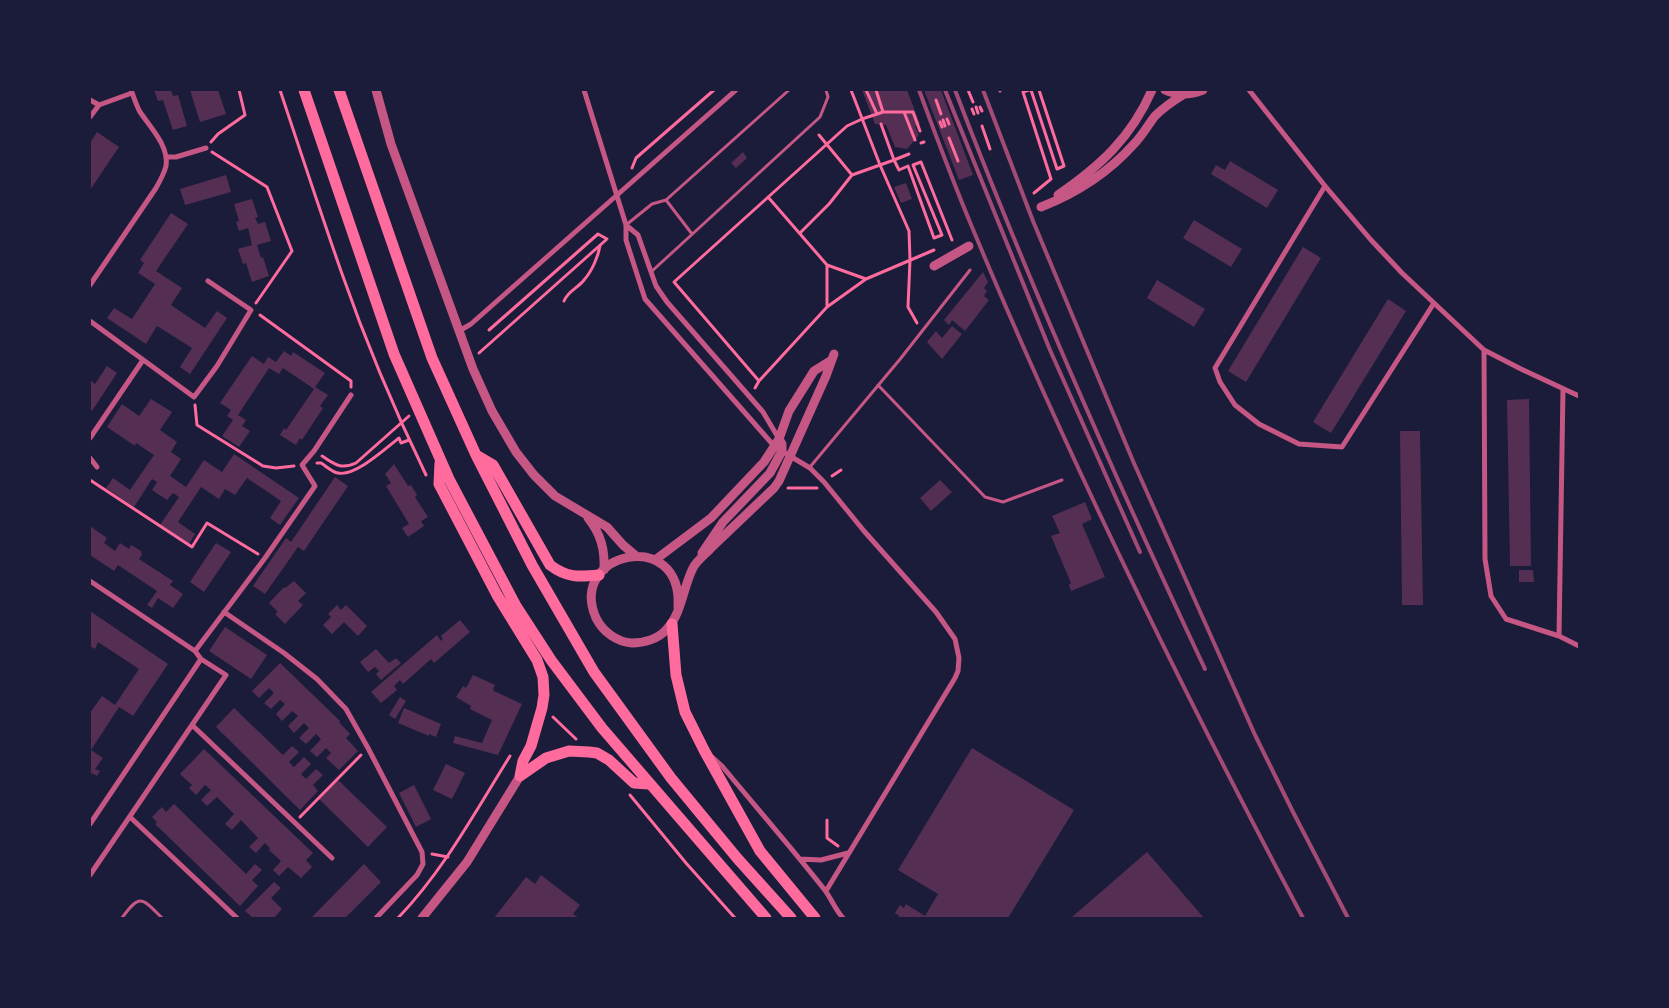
<!DOCTYPE html>
<html>
<head>
<meta charset="utf-8">
<style>
  body { margin:0 }
  #map { position:relative; width:1669px; height:1008px; overflow:hidden; background:#1b1b3a; font-family:"Source Sans 3",sans-serif }
  canvas { display:block }
  .frame { position:absolute; inset:0; border:91px solid #1b1b3a; pointer-events:none }
</style>
</head>
<body>
<div id="map">
<canvas width="1669" height="1008"></canvas>
<div class="frame"></div>
</div>
<script>
const g = document.querySelector('canvas').getContext('2d');
g.lineJoin = 'round';
function paint(path, color) {
  g.fillStyle = color;
  g.fill(path, 'evenodd');
}
function strokePath(path, color, width, dash) {
  g.strokeStyle = color;
  g.lineWidth = width;
  g.lineCap = dash ? 'butt' : 'round';
  g.setLineDash(dash || []);
  g.stroke(path);
}
paint(new Path2D(`
  M154 90H171L173 96 178 95 187 126 173 130 163 100 158 101Z
  M190 90H218L226 114 200 122Z
  M862 90H907L920 124 915 126 919 135 907 149 895 147 886 125 875 124Z
  M924 90H941L973 175 959 180Z
  M97 132 119 147 90 190V143Z
  M743 152 747 158 736 168 731 163Z
  M1230 161 1278 190 1267 208 1211 174 1216 165 1225 170Z
  M226 175 231 192 185 205 180 189Z
  M906 183 912 199 901 203 894 187Z
  M252 199 258 217 255 218 258 224 265 222 271 241 257 245 261 258 263 257 269 276 252 282 246 263 243 264 238 249 252 245 248 228 239 231 236 222 239 221 234 204Z
  M171 213 188 224 156 271 182 288 171 305 205 328 217 311 227 318 190 374 180 367 192 348 157 326 146 344 107 318 114 308 132 319 155 284 138 273 144 263 140 260Z
  M1194 220 1242 249 1231 267 1183 238Z
  M1303 247 1321 258 1246 382 1228 371Z
  M983 272 988 282 984 288 987 291 984 296 989 300 965 331 952 320 949 325 944 320Z
  M1157 280 1205 309 1194 327 1147 298Z
  M1388 299 1406 311 1331 433 1313 422Z
  M952 326 962 334 942 359 927 342 936 331 942 338Z
  M284 351 291 356 293 352 325 373 315 387 328 395 320 406 323 408 302 440 300 438 296 445 280 435 284 428 286 430 314 389 283 368 279 374 269 368 238 415 246 420 242 426 250 431 239 447 222 436 233 420 227 416 231 410 220 403 252 356 264 364 268 357 276 362Z
  M107 366 117 373 92 411 90 409V380L95 384Z
  M151 399 172 412 160 430 177 442 171 452 181 459 170 476 186 487 204 460 222 472 234 454 299 498 280 525 270 518 281 501 247 478 235 495 225 489 219 499 201 487 178 522 195 534 189 544 160 525 179 497 173 493 167 500 152 490 157 482 152 479 134 507 106 488 113 478 130 490 154 455 136 443 135 446 107 427 122 404 139 416Z
  M1529 399 1531 566H1510L1507 400Z
  M1400 431H1420L1423 605H1402Z
  M394 464 408 486 411 485 417 495 415 497 428 517 421 521 424 526 408 537 402 528 409 524 386 486 391 483 385 474Z
  M335 477 348 486 304 551 298 547 265 594 253 586 286 538 291 542Z
  M940 480 952 492 931 511 920 498Z
  M1085 502 1092 519 1082 524 1105 577 1071 591 1069 585 1071 583 1051 536 1060 533 1052 516Z
  M90 526 107 538 104 543 115 551 120 543 129 549 131 545 141 551 142 555 139 559 173 581 170 585 183 594 173 608 158 598 152 608 147 605 157 591 118 565 114 571 90 555Z
  M216 543 231 552 204 592 190 582Z
  M1519 570H1533L1534 582H1519Z
  M294 581 306 593 298 601 303 605 285 624 275 614 278 612 269 603 284 587 285 588Z
  M337 605 341 610 346 605 367 626 358 636 344 622 332 634 323 625 331 617 328 614Z
  M90 611 168 664 133 716 119 707 91 750 103 758 95 769 100 771 97 776 92 773 90 777V713L102 696 115 705 139 669 98 642 95 649 90 646Z
  M460 620 470 632 434 663 431 659 403 684 400 680 394 686 397 690 381 703 371 692 437 635 441 641 443 639 441 636Z
  M225 627 267 655 251 679 209 651Z
  M376 649 389 663 396 658 401 663 381 680 376 674 379 671 375 667 368 672 360 662Z
  M280 663 340 721 339 722 350 734 346 738 358 751 339 770 326 758 331 753 326 748 317 757 310 751 321 739 316 734 306 744 299 738 309 728 304 723 294 733 288 726 298 716 292 711 282 721 276 714 285 704 280 700 271 709 264 703 274 693 269 688 259 698 252 691Z
  M473 675 495 685 493 689 494 691 522 704 498 755 453 743 455 736 482 743 492 720 470 709 471 706 456 697 463 686 466 688Z
  M400 697 406 701 395 719 389 715Z
  M234 708 283 755 292 746 299 752 289 762 294 767 304 757 311 764 301 774 306 779 316 769 323 775 313 785 318 791 300 810 216 727Z
  M404 708 441 724 436 737 429 734V736L398 723Z
  M972 748 1074 810 1008 918H898L899 916 895 913 900 905 904 908 906 904 925 916 938 894 898 870Z
  M204 749 313 853 306 860 312 867 301 878 288 867 279 876 273 870 281 861 269 850 270 848 265 843 256 853 249 847 258 838 241 820 232 830 225 824 234 814 217 797 207 806 201 800 211 790 205 785 196 795 189 788 192 785 180 774Z
  M446 764 465 773 452 799 433 790Z
  M338 780 387 827 368 847 319 799Z
  M414 785 431 819 416 827 399 793Z
  M174 804 246 874 255 864 262 870 252 880 258 886 240 906 155 824 157 822 152 817 162 807 166 812Z
  M1147 852 1204 918H1073L1072 917Z
  M364 864 381 882 345 918H311Z
  M541 875 580 905 573 914 579 918H494L526 877 535 884Z
  M274 882 281 888 271 898 282 909 274 918H253L245 911Z`), '#542f53');
strokePath(new Path2D(`
  M280 90C300 150 320 211 341 271 365 340 394 409 426 475
  M851 90 880 165 909 231 910 260 908 307 917 323
  M866 90 877 114
  M876 90 883 112
  M968 90 973 102
  M1000 90V91
  M1029 90 1023 92 1051 179 1034 193
  M1031 90 1057 169 1064 166 1039 90
  M936 100 941 114
  M976 107 978 113
  M980 107 982 111
  M972 109 974 114
  M904 112 915 140
  M947 119 949 124
  M943 120 945 126
  M940 122 942 127
  M881 124 894 160 909 154
  M982 126 990 149
  M819 135 852 175
  M949 138 958 161
  M211 142 218 134 245 115 239 90
  M921 143 924 142
  M212 152 267 187 292 251 256 303
  M632 168 636 158 714 90
  M800 233 829 204 852 175 894 160 899 170 908 166 934 238 942 235 913 165 921 162 952 240
  M827 265 866 279
  M564 301C568 291 578 288 584 280 592 271 598 257 600 246
  M827 307 866 279 934 250
  M260 315 351 381V387
  M479 353 607 239 598 234 489 330
  M759 381 827 307V265L768 197
  M755 388 759 381 674 282 847 126 862 119 883 112H913L920 131
  M195 405 197 425 263 466 276 468 294 466
  M322 456C335 464 340 470 356 463L409 416
  M317 463H321C326 466 332 472 338 473 355 477 386 448 399 438L401 443 409 440
  M832 476 841 470
  M90 480 192 547 207 523 258 554
  M788 488H817
  M553 717 576 739
  M630 795 686 863 735 918
  M300 817 361 755
  M827 820V838L838 846
  M432 854 448 857
  M398 918C444 870 475 812 510 756`), '#ff6b9d', 3);
strokePath(new Path2D(`
  M666 200 692 234
  M626 225 652 204 666 200 789 90
  M651 272 820 117 828 97 826 90
  M878 385 985 497 1003 502 1062 480
  M810 467 901 358 970 270
  M122 918C140 893 142 898 162 918`), '#c65784', 3);
strokePath(new Path2D(`
  M584 90 626 225V240L645 299 775 447 810 468 824 482 864 531 936 612 955 639 959 658 958 671 955 678 826 891
  M1249 90 1325 186 1371 240 1402 273 1484 350 1521 369 1579 396
  M90 100 99 105 132 93
  M90 117 99 105
  M166 157H176L206 148
  M1325 186 1215 368 1220 382 1235 405 1259 424 1299 444 1342 447 1434 303
  M626 225 638 235 656 286 667 302 763 412 779 439
  M90 285 156 188C160 181 164 174 166 166 169 146 151 128 140 112 136 105 134 97 131 90
  M90 321 194 397 217 366 251 310 208 281
  M459 331 471 324 736 90
  M1484 350 1485 559 1491 596 1506 619 1559 636 1579 646
  M90 438 143 360
  M90 458 97 467
  M90 581 195 651 201 659 226 675 90 875
  M224 612 284 653 317 679 346 709 368 748 422 852 423 864 417 875 376 918
  M1559 636 1563 389
  M195 651 265 558 315 486 302 465 314 451 351 395
  M192 725 332 858
  M712 757 722 766C756 807 791 847 824 889 831 898 835 909 843 918
  M130 817 237 918
  M90 824 201 659
  M800 859 821 860 848 853`), '#c65784', 5);
strokePath(new Path2D(`
  M376 90 391 144 473 369 492 411 516 452 534 475 555 496 607 527 623 545 636 556
  M1165 90C1178 96 1190 95 1203 90
  M1058 195C1100 166 1131 138 1152 90
  M1041 207C1077 193 1108 173 1134 144 1142 136 1148 125 1155 116 1163 108 1173 101 1183 95
  M934 266 969 246
  M588 518C601 534 605 550 604 570
  M702 553 723 522 770 473 782 451V444L779 439
  M655 560 711 518 764 462 779 439 789 411 814 371 830 361
  M678 607C683 526 567 552 596 618 603 632 617 642 632 643 644 643 658 639 666 630 682 614 683 587 693 568 697 560 706 554 711 548 732 528 753 508 774 488L779 481 826 376 834 354
  M422 918 467 862 520 776`), '#c65784', 9);
strokePath(new Path2D(`
  M304 90 394 354 449 479 516 606 551 660 602 728 766 918
  M339 90 432 358 476 455 532 565 594 672 671 778 737 858 791 918
  M476 455 493 465 550 565C567 578 579 577 599 575
  M440 463 439 484 497 595 537 660 543 677 544 695 542 708 531 746 523 761 520 776
  M672 624 676 675 685 712 704 750 760 851 815 918
  M520 776 546 758 569 751 589 752 597 753 609 760 634 783 649 784`), '#ff6b9d', 11);
strokePath(new Path2D(`
  M919 90C936 136 953 182 972 227 1070 463 1183 692 1303 918
  M945 90 1050 350 1140 552
  M955 90C1030 286 1115 478 1205 669
  M983 90 1033 221 1133 461 1255 735 1293 812 1348 918`), '#a44b75', 4);
</script>
</body>
</html>
